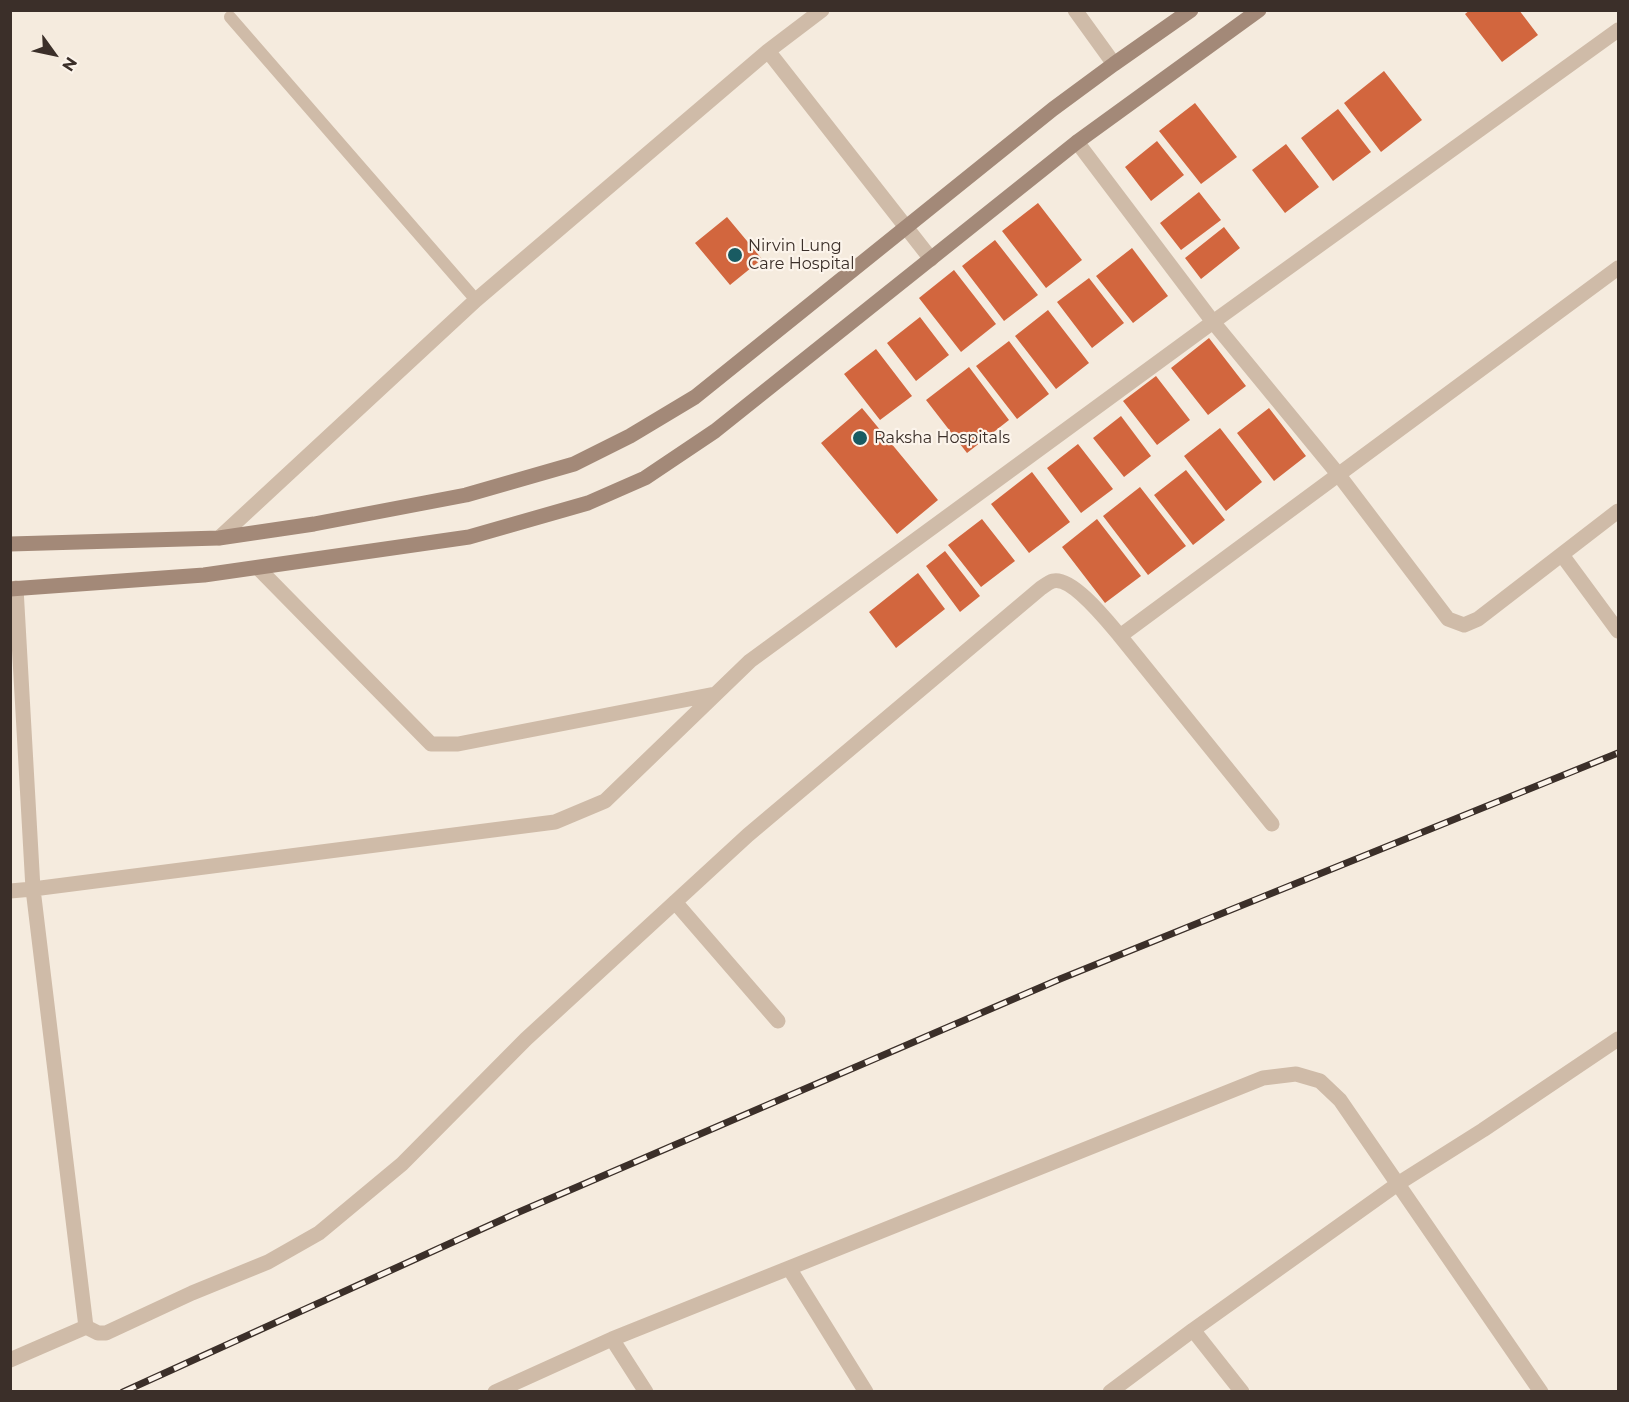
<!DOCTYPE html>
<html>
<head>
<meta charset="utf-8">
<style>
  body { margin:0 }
  #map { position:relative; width:1629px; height:1402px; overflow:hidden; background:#f5ebde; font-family:Montserrat,sans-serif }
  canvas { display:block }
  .frame { position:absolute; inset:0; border:12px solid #3b2f29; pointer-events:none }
  .north { position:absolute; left:24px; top:24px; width:60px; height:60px; -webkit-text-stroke:4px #fcf4eb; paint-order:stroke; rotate:123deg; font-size:16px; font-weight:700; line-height:24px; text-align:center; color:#3b2f29 }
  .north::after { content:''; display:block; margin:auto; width:21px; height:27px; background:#3b2f29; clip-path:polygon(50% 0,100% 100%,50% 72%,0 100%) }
</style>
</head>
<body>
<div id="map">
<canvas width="1629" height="1402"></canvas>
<div class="frame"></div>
<div class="north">N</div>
</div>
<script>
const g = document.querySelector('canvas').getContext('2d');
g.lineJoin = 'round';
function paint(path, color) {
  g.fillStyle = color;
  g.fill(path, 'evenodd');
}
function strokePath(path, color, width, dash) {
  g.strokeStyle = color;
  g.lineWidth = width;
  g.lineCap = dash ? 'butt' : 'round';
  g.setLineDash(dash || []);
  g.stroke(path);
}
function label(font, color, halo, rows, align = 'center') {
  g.font = font + ' Montserrat,sans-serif';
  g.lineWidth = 4.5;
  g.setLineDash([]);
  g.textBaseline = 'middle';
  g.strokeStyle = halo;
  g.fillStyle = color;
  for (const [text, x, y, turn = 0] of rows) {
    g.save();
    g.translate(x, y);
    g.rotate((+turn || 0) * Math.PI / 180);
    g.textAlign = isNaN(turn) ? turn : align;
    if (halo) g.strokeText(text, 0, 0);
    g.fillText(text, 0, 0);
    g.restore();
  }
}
paint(new Path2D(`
  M1470 10H1519L1538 35 1502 62 1465 14Z
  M1384 71 1422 120 1381 152 1344 103Z
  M1195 103 1237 157 1201 184 1159 131Z
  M1338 109 1371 152 1333 181 1301 138Z
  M1157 141 1184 175 1151 201 1125 167Z
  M1286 144 1319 187 1285 213 1252 170Z
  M1199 192 1221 220 1181 250 1160 223Z
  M1038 203 1082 260 1046 288 1002 231Z
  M727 217 762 259 730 285 695 243Z
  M1224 227 1240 248 1201 279 1185 258Z
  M995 240 1038 295 1004 321 962 266Z
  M1132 248 1168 296 1133 323 1096 276Z
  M954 270 996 324 961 352 919 298Z
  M1089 278 1124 323 1092 348 1057 302Z
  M1048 310 1089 363 1056 389 1015 336Z
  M920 317 949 355 916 381 887 343Z
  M1209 338 1246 386 1208 415 1171 368Z
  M1009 341 1049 394 1017 419 976 366Z
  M876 349 912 396 880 420 844 374Z
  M969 367 1009 420 967 453 926 400Z
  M1156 376 1190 420 1157 445 1123 401Z
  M862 408 938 500 897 534 821 443Z
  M1269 408 1306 456 1274 481 1237 433Z
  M1121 416 1151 456 1124 477 1093 438Z
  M1220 428 1262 482 1226 511 1184 456Z
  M1078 444 1113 489 1081 513 1047 468Z
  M1186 470 1225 520 1193 545 1154 495Z
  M1032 472 1070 522 1029 553 991 504Z
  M1140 487 1186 546 1148 575 1103 516Z
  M982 519 1015 561 981 587 948 545Z
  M1097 519 1141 576 1105 603 1062 547Z
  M945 551 980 596 960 612 926 566Z
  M918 573 945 609 896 648 869 612Z`), '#d2663e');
strokePath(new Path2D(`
  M230 17 476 300`), '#cfbba8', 12);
strokePath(new Path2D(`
  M1075 10 1114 64
  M1618 30 1213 322 1338 474 1448 619 1464 625 1478 619 1618 511
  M768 51 931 259
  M219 538 476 300 768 51 822 10
  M1562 555 1618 631
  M258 568 431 744H458L715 694
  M16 588 33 889 555 822 605 801 750 661 1213 322 1077 142
  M1272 824 1120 636 1618 268
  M10 891 33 889 86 1327
  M675 902 778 1021
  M789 1268 866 1392
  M612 1339 646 1392
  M10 1360 86 1327 98 1333H106L192 1293 268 1262 319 1233 402 1164 526 1039 748 835 1041 588C1044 586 1049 582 1053 581 1072 576 1108 622 1120 636
  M495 1392 612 1339 1263 1078 1296 1074 1320 1081 1340 1100 1541 1392
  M1110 1392 1193 1330
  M1242 1392 1193 1330 1399 1183 1483 1130 1618 1039`), '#cfbba8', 15);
strokePath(new Path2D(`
  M10 544 219 538 314 524 466 495 574 464 630 436 695 397 1053 109 1114 64 1191 10
  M10 589 204 575 469 537 588 503 645 478 715 431 1077 142 1259 10`), '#a38978', 15);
const rail = new Path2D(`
  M123 1392 519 1212 1060 979 1618 753`);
strokePath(rail, '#3b2f29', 7);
strokePath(rail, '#fcf4eb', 4.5, [14]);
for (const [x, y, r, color] of [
  [735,255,8,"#195b62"],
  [860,438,8,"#195b62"]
]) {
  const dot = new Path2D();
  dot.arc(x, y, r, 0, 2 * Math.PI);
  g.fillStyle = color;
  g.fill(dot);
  strokePath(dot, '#fcf4eb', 2);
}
label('16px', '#3b2f29', '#fcf4eb', [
  ["Nirvin Lung",748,246],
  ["Care Hospital",748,264],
  ["Raksha Hospitals",874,438]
], 'left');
</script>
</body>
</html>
